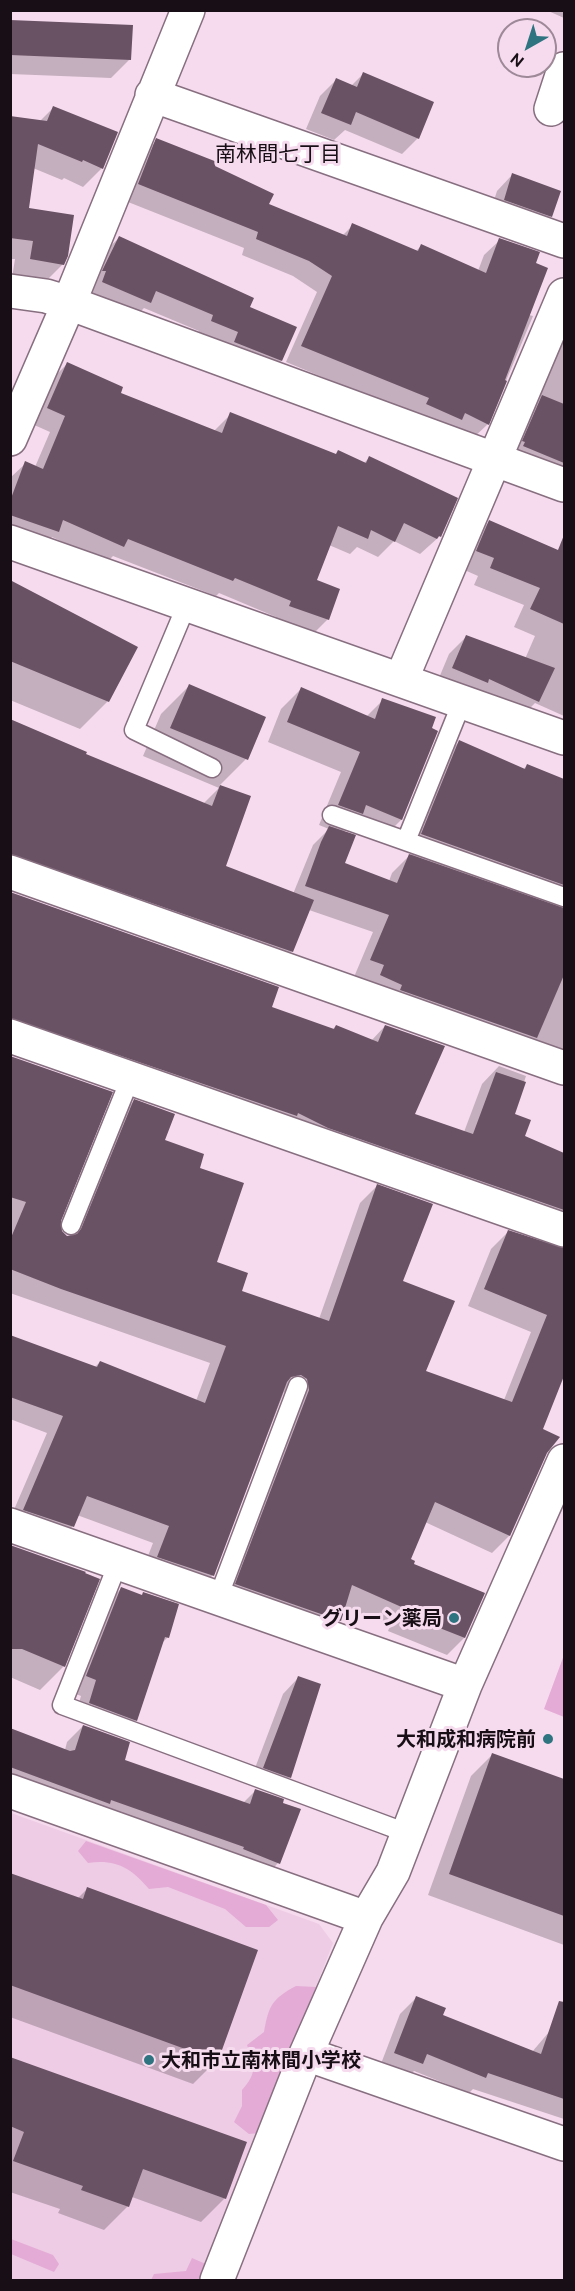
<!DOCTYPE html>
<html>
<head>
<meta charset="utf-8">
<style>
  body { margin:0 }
  #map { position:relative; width:575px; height:2291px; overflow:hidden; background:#f6dbee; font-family:Ubuntu,sans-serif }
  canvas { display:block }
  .frame { position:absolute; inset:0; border:12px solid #180f16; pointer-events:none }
  .north { position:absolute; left:497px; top:18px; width:60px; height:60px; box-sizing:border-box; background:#f6dbee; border:2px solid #9d8998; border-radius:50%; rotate:219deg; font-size:16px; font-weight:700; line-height:24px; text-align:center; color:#180f16 }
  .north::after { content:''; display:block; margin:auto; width:21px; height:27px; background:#2d7480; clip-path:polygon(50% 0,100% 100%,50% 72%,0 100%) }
</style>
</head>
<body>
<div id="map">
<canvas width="575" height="2291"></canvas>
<div class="frame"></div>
<div class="north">N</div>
</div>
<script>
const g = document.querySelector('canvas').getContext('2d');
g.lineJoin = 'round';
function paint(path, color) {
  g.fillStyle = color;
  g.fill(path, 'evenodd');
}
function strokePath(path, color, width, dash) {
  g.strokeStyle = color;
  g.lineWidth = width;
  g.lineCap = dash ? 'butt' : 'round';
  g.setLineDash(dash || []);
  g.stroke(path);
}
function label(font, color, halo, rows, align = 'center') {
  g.font = font + ' Ubuntu,"Noto Sans JP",sans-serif';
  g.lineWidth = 6;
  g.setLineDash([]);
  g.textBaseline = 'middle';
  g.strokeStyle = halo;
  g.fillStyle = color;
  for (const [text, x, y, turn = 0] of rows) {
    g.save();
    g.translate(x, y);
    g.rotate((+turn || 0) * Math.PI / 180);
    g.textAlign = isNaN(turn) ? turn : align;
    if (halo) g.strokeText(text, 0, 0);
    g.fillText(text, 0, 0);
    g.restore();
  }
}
paint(new Path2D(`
  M11 1813 319 1924 333 1943 202 2280H11Z`), '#eecce5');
paint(new Path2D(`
  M564 1655V1717L544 1709Z
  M86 1841 266 1905 278 1920 269 1927H246L225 1909 168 1887 149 1889C131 1868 116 1859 88 1863L78 1851Z
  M296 1986 316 1987 259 2133 249 2134 234 2122 242 2106V2090C258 2072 254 2066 247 2045L264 2032C269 2005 272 1999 296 1986Z
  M11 2239 53 2255 59 2264 54 2272 11 2254Z
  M192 2258 208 2265 202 2280H151L154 2274 186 2271Z`), '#e4abd6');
paint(new Path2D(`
  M546 10H564V18Z
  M10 21 130 59 111 78 10 74Z
  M363 74 418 138 402 154 345 130 334 140 306 129 320 96 336 80 351 86Z
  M53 108 102 168 83 187 64 178 62 180 33 168 27 210 63 264 44 283 12 278 15 259H10V117L40 121Z
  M157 140 213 167 267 205 342 236 353 225 416 251 421 246 478 271 484 255 500 240 534 264 529 315 533 316 488 424 472 439 286 362 317 292 293 276 242 255 244 248 123 200 141 156Z
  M512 175 551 216 535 232 489 216 497 191Z
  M119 238 248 308 281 361 265 376 196 337 199 331 144 308 134 318 87 298 103 253Z
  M564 338V478L508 462 553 349Z
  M67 364 119 393 214 431 231 414 335 455 364 463 369 458 440 536 420 554 394 541 378 557 357 547 350 554 329 545 315 581 328 619 312 635 274 622 276 617 219 593 216 596 113 556 107 562 52 537 42 547 10 536V478L26 463 35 467 50 432 32 424 51 380Z
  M489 522 564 555V716L535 703 520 718 436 685 449 654 466 637 525 659 535 636 514 627 524 605 474 585 478 576 460 568 472 539Z
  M10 581 108 701 80 729 10 700Z
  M189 686 246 759 219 786 249 797 224 866 293 894 313 845 329 829 319 825 341 772 268 742 281 709 301 689 366 717 383 700 436 732 401 820 381 840 349 826 343 832V864L389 881 392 873 411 854 405 851 442 759 459 742 523 770 527 765 564 781V1075L354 977 373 932 309 910 292 951 273 970 10 877V721L84 755 203 804 219 788 143 756 161 714Z
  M10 910 332 1030 336 1026 371 1041 385 1026 413 1115 464 1132 482 1084 499 1066 526 1076 513 1115 523 1137 564 1155V1241L10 1039Z
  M10 1058 59 1220 58 1228 65 1237H69L117 1118 134 1101 163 1141 198 1168 215 1263 241 1292 319 1319 360 1203 377 1186 424 1372 504 1400 531 1332 468 1306 491 1249 508 1232 564 1250V1373L541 1430 546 1453 509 1536 492 1553 425 1522 409 1560 412 1565 483 1594 464 1638 447 1655 388 1631 390 1626 344 1606 340 1621 323 1638 219 1601 290 1396 284 1392 213 1575 196 1592 141 1574 153 1543 77 1515 72 1527 55 1544 10 1519 47 1433 10 1419V1337L94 1368 100 1362 196 1401 210 1363 10 1293Z
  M10 1547 64 1666 40 1690 10 1677Z
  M121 1589 168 1637 161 1644 136 1720 120 1736 74 1719 81 1696 71 1692 105 1604Z
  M298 1678 290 1777 274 1793 249 1784 283 1694Z
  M83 1726 123 1761 243 1803 256 1790 278 1863 263 1879 10 1788V1729L65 1750 67 1742Z
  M493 1754 564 1780V1945L428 1895 471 1776Z
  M10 1875 77 1899 88 1888 217 2060 193 2084 10 2017Z
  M416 1998 441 2016 532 2052 549 2032 564 2037V2119L473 2089 469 2093 414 2071 405 2079 379 2069 400 2014Z
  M10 2058 225 2198 201 2222 132 2197 128 2206 104 2230 58 2213 60 2209 10 2192Z`), '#0003');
paint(new Path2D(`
  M10 20 133 25 131 60 10 55Z
  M363 72 434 102 419 139 356 112 351 125 321 113 336 78 357 87Z
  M53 106 118 132 103 169 83 160 82 162 38 144 29 208 74 215 68 256 64 265 30 259 33 241 10 238V116L47 121Z
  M156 138 217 162 215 166 274 194 269 204 347 236 352 223 418 251 421 244 486 273 499 238 540 252 536 263 548 268 505 380 507 381 489 425 465 413 462 420 426 404 429 398 301 346 332 276 309 261 256 239 258 232 138 184Z
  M512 173 561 191 552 217 504 200Z
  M119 236 254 298 250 307 297 327 282 361 234 342 238 332 211 321 213 315 156 291 151 303 102 282 106 271H102Z
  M67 362 123 387 121 393 222 433 230 412 336 454 338 450 366 463 369 456 458 498 441 537 439 536 437 539 404 523 395 542 371 530 368 539 338 526 317 580 340 589 329 620 289 606 291 601 235 578 233 581 128 539 124 547 63 520 59 532 10 515V501L25 461 43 469 65 416 47 408Z
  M542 395 564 404V463L523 446 525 442 522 441Z
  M489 520 558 550 564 535V624L530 609 540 588 490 568 494 558 476 551Z
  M10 580 138 647 109 702 10 661Z
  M466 635 555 668 539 702 489 679 488 683 452 668Z
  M189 684 266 717 248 760 170 728Z
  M301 687 375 719 382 698 436 717 432 728 438 731 402 820 366 805 363 814 338 805 360 752 287 722Z
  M10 719 87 752 86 754 212 806 220 785 251 796 226 866 314 900 293 952 10 854Z
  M459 740 525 769 527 764 564 779V885L421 834Z
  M329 826 356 835 345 863 397 883 409 854 564 908V975L537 1038 400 990 402 985 380 975 384 965 370 960 389 915 305 886 321 842Z
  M10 892 279 987 272 1007 334 1029 336 1025 378 1042 385 1025 445 1046 415 1114 473 1134 496 1072 526 1082 515 1114 531 1120 525 1136 564 1153V1210L328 1128 298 1113 297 1116 10 1018Z
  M10 1056 113 1092 61 1221 62 1231 67 1236 77 1234 81 1229 134 1099 175 1114 165 1140 204 1154 200 1168 244 1183 217 1262 248 1273 242 1291 329 1321 377 1184 433 1204 403 1281 455 1301 426 1371 512 1402 547 1315 484 1289 508 1230 564 1248V1376L543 1429 560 1437 547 1453 510 1536 435 1502 411 1559 415 1561 414 1564 485 1593 465 1638 404 1614 406 1609 352 1585 341 1621 235 1584 309 1390 307 1379 301 1375 291 1377 287 1382 214 1576 157 1557 169 1526 87 1496 74 1527 23 1510 63 1416 10 1397V1335L97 1367 100 1361 205 1403 226 1346 61 1289 10 1269V1240L26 1202 10 1197Z
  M10 1545 86 1572 85 1573 100 1579 65 1667 22 1649H10Z
  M121 1587 142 1595 143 1592 179 1604 169 1638 165 1637 137 1721 89 1703 96 1680 86 1676Z
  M298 1676 321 1684 291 1778 263 1768Z
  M83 1725 130 1742 125 1760 250 1804 255 1789 284 1799 283 1803 301 1809 280 1864 243 1849 244 1847 111 1800 110 1804 10 1767V1728L70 1751 75 1750Z
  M492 1753 564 1779V1916L449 1874Z
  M10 1873 83 1899 87 1887 258 1950 218 2061 10 1985Z
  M416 1996 446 2008 443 2015 541 2054 559 2001 564 2002V2099L488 2073 486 2078 427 2054 423 2064 394 2053Z
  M10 2057 247 2142 226 2199 143 2169 129 2207 81 2190 83 2186 13 2161 24 2132 10 2126Z`), '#695263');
const service = new Path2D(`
  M187 604 134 730 212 768
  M332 815 564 897
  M406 841 462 702
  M71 1225 130 1079
  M118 1563 62 1705 407 1833
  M218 1598 298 1386`);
const minor = new Path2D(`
  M152 95 564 241
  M551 109 564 69
  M10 291 46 296 69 303 564 485
  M10 439 69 303 188 10
  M10 542 564 738
  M401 680 564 295
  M10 872 564 1068
  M10 1036 564 1230
  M10 1525 465 1685
  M10 1791 366 1918
  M306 2054 564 2144
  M217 2280 306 2054 366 1918 393 1872 465 1685 564 1461`);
strokePath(service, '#876f80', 21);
strokePath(minor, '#876f80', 36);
strokePath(service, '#fff', 18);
strokePath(minor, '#fff', 33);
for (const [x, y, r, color] of [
  [454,1618,6,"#2d7480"],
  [548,1739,6,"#2d7480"],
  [149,2060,6,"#2d7480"]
]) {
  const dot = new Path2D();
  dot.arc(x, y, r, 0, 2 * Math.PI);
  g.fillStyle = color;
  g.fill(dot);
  strokePath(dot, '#f6dbee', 2);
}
label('bold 20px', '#180f16', '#f6dbee', [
  ["グリーン薬局",442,1618],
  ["大和成和病院前",536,1739],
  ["大和市立南林間小学校",161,2060,"left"]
], 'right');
label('21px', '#180f16', '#f6dbee', [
  ["南林間七丁目",278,154]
]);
</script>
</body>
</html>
